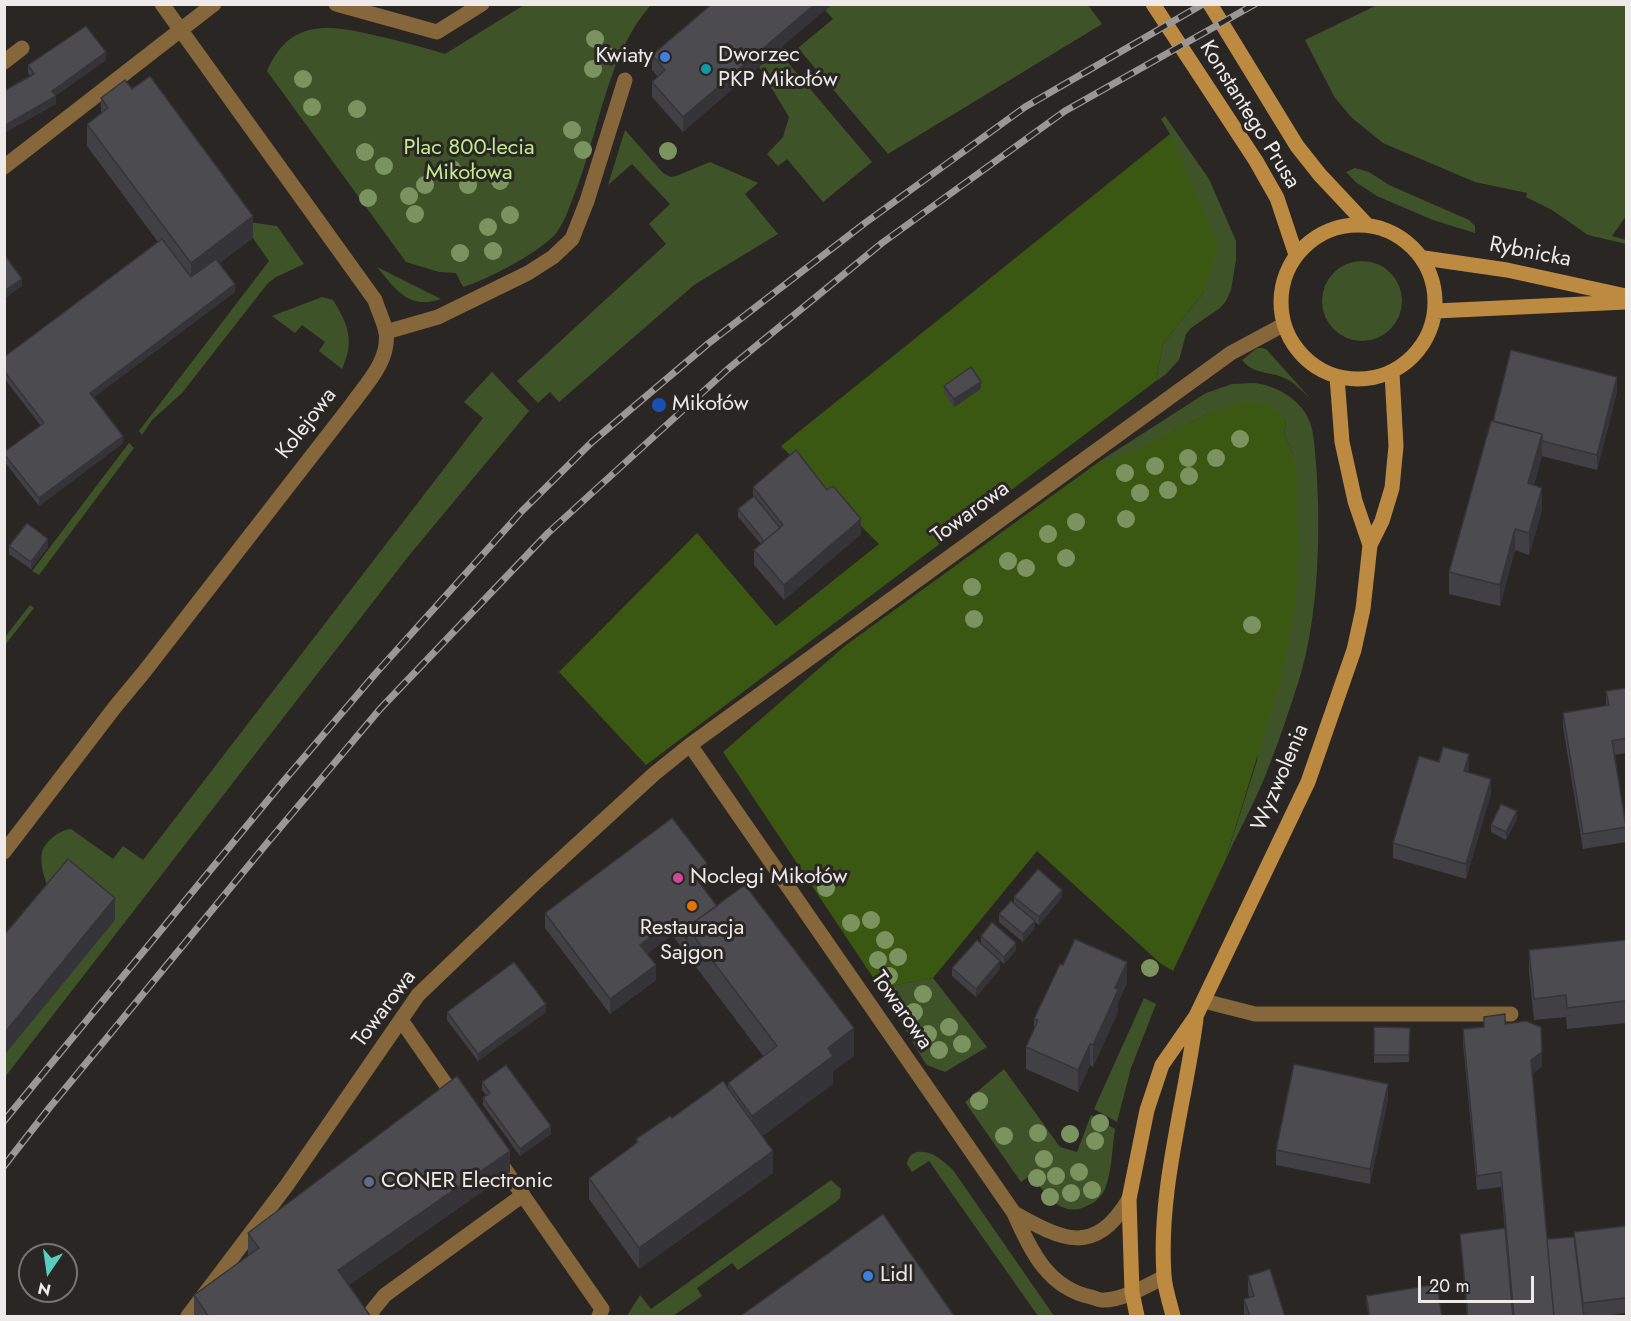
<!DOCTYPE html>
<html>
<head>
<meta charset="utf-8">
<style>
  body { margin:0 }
  #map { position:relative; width:1631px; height:1321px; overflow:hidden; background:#2a2624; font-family:Jost,sans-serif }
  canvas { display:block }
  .frame { position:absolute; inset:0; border:6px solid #edeae9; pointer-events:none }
  .north { position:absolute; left:18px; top:1243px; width:60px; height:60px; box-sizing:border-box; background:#2a2624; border:2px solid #787473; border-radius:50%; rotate:193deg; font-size:16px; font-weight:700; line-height:24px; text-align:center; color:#edeae9 }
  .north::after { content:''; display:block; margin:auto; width:21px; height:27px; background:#58cec0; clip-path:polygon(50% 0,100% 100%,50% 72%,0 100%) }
  .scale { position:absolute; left:1418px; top:1276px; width:116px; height:27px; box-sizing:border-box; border:3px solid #edeae9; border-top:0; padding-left:8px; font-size:18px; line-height:21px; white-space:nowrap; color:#edeae9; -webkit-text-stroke:4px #2a2624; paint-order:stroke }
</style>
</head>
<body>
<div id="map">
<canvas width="1631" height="1321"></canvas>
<div class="frame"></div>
<div class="north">N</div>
<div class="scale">20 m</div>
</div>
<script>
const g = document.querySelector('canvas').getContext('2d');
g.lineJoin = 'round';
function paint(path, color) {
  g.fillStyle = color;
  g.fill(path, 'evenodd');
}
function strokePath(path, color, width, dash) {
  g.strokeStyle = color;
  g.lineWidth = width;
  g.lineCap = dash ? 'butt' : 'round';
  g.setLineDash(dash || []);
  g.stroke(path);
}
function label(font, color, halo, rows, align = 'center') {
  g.font = font + ' Jost,sans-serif';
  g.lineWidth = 6;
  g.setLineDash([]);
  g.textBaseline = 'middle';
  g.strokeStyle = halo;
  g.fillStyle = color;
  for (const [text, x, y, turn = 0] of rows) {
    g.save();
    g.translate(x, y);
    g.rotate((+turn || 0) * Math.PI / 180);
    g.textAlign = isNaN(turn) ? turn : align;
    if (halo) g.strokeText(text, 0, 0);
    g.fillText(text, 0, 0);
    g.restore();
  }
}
paint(new Path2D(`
  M524 5H651C608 52 599 131 576 190 570 204 566 220 557 232 544 250 485 281 463 287L456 273 439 272 406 262 267 71C289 20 327 24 373 35 397 40 422 47 445 54Z
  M832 5H1088L1102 24 888 154 798 48 833 19 825 10Z
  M1377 5H1626V216L1612 236 1626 240V244L1588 235 1552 210 1526 197 1527 193 1475 182 1383 143 1352 118 1335 98 1305 40Z
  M782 47 787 54 784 58 872 162 823 202 787 159 778 166 767 154 783 137 789 117 759 67Z
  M1165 116 1209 179 1236 241V260L1231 290 1226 301 1220 308 1191 328 1186 334 1179 360 1165 375 1156 381 1163 344 1204 292 1170 134 1161 119Z
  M625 130 663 173 671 177 676 176 710 162 758 183 745 194 778 234 694 285 559 402 550 392 538 403 517 381 666 244 649 224 670 204 632 164 608 185Z
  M1355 168 1369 172 1389 185 1469 220 1475 226V233L1433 220 1377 196 1357 183 1346 172Z
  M241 221 277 226 304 264 276 277 268 283 182 393 152 420 142 435 139 431 269 261Z
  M1322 301a40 40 0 1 1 80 0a40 40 0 1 1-80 0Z
  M377 267 441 299C409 310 396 290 377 267Z
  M322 297 333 300C348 324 355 341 342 369L319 351 325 342 302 325 295 333 272 316Z
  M1257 348H1263L1267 350 1310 398C1301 390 1293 381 1282 377 1266 371 1253 374 1242 360Z
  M492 372 529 411 407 558 5 1077V1052L49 890C45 880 39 863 42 852 45 841 60 830 71 829L113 859 123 846 143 860 483 418 464 402Z
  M1254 383C1274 385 1299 398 1308 418 1315 432 1314 448 1316 463 1321 529 1319 616 1299 680 1289 711 1278 744 1266 774 1254 804 1238 832 1225 861L1257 761 1293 454 1284 434 1286 420 1209 413 1115 461H1100L1206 393 1232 384Z
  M129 443 134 448 39 575 32 571Z
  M30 605 34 608 5 645V637Z
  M933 978 987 1047 945 1072 927 1065 924 1061 880 988Z
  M1144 998 1156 1004 1131 1068 1117 1122 1094 1109Z
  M1004 1069 1060 1147 1077 1152 1091 1115 1115 1129C1112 1148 1112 1171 1105 1189 1102 1196 1096 1202 1089 1205 1061 1220 1046 1194 1031 1175L1021 1182 965 1102Z
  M917 1152C932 1150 942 1160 953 1170L1054 1316H1038L929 1161 912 1172 907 1164C908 1157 911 1154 917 1152Z
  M831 1180 841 1189 840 1198 836 1202 738 1270 732 1263 697 1288 702 1296 673 1316H627L640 1295 651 1309Z`), '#3f5329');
paint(new Path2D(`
  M1170 134 1219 245 1204 292 1163 344 1156 381 646 765 559 672 697 533 776 626 879 544 781 446Z
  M1243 402C1266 402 1270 404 1286 420L1284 434 1293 454 1297 479 1299 551 1295 607 1281 680 1225 861 1173 971 1160 963 1037 851 933 978 880 988 723 752 846 645 1100 461 1115 460 1209 413Z`), '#3b5812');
strokePath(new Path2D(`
  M336 4 437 32 482 4
  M4 62 22 48
  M4 167 214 4
  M386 332 438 317 528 273 553 257 572 239 587 201 625 80
  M1204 1001 1255 1014H1511
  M401 1020 456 1099
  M497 1158 602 1309 599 1316
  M372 1316V1311L385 1295 523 1195`), '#86673b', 15);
strokePath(new Path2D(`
  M4 852 115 707 144 672 352 404C367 383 390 360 386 332 384 322 378 310 375 300L162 4
  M1014 1213C1063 1240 1094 1257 1129 1199
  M1164 1277C1148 1285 1123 1300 1104 1300 1100 1301 1095 1298 1091 1297 1048 1288 1030 1250 1014 1213L690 745 1231 353 1283 325
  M188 1316 287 1185 418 995 534 884 654 774 690 745`), '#86673b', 15);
strokePath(new Path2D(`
  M1153 4 1256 161 1277 198 1296 255
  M1210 4 1297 146 1320 175 1366 224
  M1281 302a77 77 0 1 1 154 0a77 77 0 1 1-154 0Z
  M1424 258 1507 270 1626 296
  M1436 311 1626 302
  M1337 377 1342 442 1355 501 1370 545
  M1137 1316 1132 1292 1129 1199 1147 1110 1162 1065 1196 1016 1308 782 1354 650 1363 609 1370 545 1382 521 1392 488 1396 446 1392 373
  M1173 1316C1170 1303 1165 1289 1164 1276 1158 1189 1185 1104 1196 1019`), '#bc8a40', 15);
const rail = new Path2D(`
  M4 1121 282 783 376 673 522 511 592 442 709 343 865 223 1025 107 1203 4
  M4 1166 50 1107 268 842 380 709 548 533 728 369 882 243 1065 111 1255 4`);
strokePath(rail, '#9a9796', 7);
strokePath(rail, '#2a2624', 4.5, [14]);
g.fillStyle = '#7b935e';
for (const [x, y] of [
  [595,39],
  [608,56],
  [593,69],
  [303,79],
  [312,107],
  [357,109],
  [572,130],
  [583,150],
  [668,151],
  [365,152],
  [384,166],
  [452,169],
  [500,181],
  [425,185],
  [468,185],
  [409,196],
  [368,198],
  [415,214],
  [510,215],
  [488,227],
  [493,251],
  [460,253],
  [1240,439],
  [1188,458],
  [1216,458],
  [1155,466],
  [1125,473],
  [1189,476],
  [1168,490],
  [1140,493],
  [1126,519],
  [1076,522],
  [1048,534],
  [1066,558],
  [1008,561],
  [1026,568],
  [972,587],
  [974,619],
  [1252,625],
  [826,888],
  [871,920],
  [851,923],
  [885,940],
  [898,957],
  [878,960],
  [1150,968],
  [889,976],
  [923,994],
  [914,1012],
  [949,1027],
  [928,1034],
  [962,1044],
  [939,1050],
  [979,1101],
  [1100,1123],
  [1038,1133],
  [1070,1134],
  [1004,1136],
  [1095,1141],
  [1044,1159],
  [1079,1172],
  [1056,1176],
  [1037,1178],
  [1092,1190],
  [1071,1193],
  [1050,1197]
]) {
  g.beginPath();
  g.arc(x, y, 9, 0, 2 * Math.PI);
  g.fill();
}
paint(new Path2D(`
  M712 4 683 132 652 97V82L658 77 652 70V55Z
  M106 60 55 96 56 104 4 133V91L30 76 28 72V65Z
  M132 89 253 238 219 263 235 292 94 397 123 443 39 506 4 461V452L41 426 4 378V357L158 242 87 146V124L101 113V98Z
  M944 386 981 389 954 407 944 393Z
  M1617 392 1597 470 1542 456 1534 485 1542 510 1529 555 1515 550 1500 606 1449 594V572L1493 421Z
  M753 487 861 534 784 600 754 565V550L761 544 738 517V509L753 497Z
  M9 546 48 547 31 569 9 554Z
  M1626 688V753L1615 755 1626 826V842L1583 849 1563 727V713L1606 706V691Z
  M1439 762 1469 769 1468 772 1491 794 1466 879 1393 858V843Z
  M1517 819 1506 840 1491 832V825Z
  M707 878 700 884 717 906 854 1056 833 1071V1084L762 1136 773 1173 639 1269 589 1199V1178L636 1144V1139L672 1118 728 1089V1083L763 1056 672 935 647 954 656 980 610 1014 545 928V913Z
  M1014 897H1062L1039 925 1035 922V928L1023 942 999 922V914L1014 903Z
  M115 920 6 1053 4 1052V935Z
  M981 936 1016 950 1004 964 981 943Z
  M1626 940V1023L1567 1029 1566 1017 1534 1020 1529 972V950Z
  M952 968 1000 969 976 997 952 976Z
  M1127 983 1118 1002V1012L1093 1067 1090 1065 1078 1092 1026 1069V1047L1034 1029V1019Z
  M447 1012H546L478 1061 447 1020Z
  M1505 1024 1542 1066 1532 1074 1547 1239 1574 1237V1232L1626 1226V1313L1597 1317H1467L1460 1234 1508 1263 1501 1187 1477 1190 1463 1043V1029Z
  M1374 1027 1410 1028 1409 1062 1374 1063Z
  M482 1082 551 1134 520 1156 483 1105V1098L486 1095 482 1090Z
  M1388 1099 1370 1184 1276 1165V1150Z
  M510 1172 349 1285 371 1317H194V1295L248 1256V1233Z
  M1248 1276 1285 1317H1245L1244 1314V1299L1249 1297 1248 1291Z
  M1366 1296 1442 1317H1369L1366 1303Z`), '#414045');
paint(new Path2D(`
  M815 4H832L683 132V117Z
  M106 52V60L52 98V91Z
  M56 96V104L4 133V126Z
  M253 216V238L191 285V263Z
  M22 279V286L4 299V291Z
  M235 284V292L90 400V393Z
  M1617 377V392L1597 470V455Z
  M981 382V389L954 407V399Z
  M1542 434V456L1528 504V483Z
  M123 436V443L39 506V498Z
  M1542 488V510L1529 555V533Z
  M861 519V534L784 600V585Z
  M1515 529V550L1500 606V585Z
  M48 539V547L31 569V562Z
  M1469 754V769L1464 785V771Z
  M1491 779V794L1466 879V864Z
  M1517 811V819L1506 840V832Z
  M707 863V878L693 889V874Z
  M1062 890V897L1039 925V917Z
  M115 898V920L6 1053V1031Z
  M672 920V935L640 959V945Z
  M1035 921V928L1023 942V934Z
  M1016 943V950L1004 964V957Z
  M1000 961V969L976 997V989Z
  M1127 962V983L1118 1002V1012L1093 1067V1045L1115 988Z
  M656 965V980L610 1014V999Z
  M546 1004V1012L478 1061V1054Z
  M854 1028V1056L833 1071V1084L752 1144V1116L828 1048Z
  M1090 1044V1065L1078 1092V1070Z
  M1542 1052V1066L1531 1075V1060Z
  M1388 1084V1099L1370 1184V1169Z
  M551 1126V1134L520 1156V1149Z
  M510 1151V1172L338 1292V1270Z
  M773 1151V1173L639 1269V1248Z`), '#353438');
const building = new Path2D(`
  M712 4H815L683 117 652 82 665 70 652 55Z
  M86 26 106 52 52 91 56 96 4 126V91L34 74 28 65Z
  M150 76 253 216 191 263 87 124 108 108 101 98 125 80 132 89Z
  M162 239 191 277 216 259 235 284 90 393 123 436 39 498 4 454V452L44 423 4 371V357Z
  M4 254 22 279 4 291Z
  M1511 350 1617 377 1597 455 1542 441V434L1493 421Z
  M971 367 981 382 954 399 944 386Z
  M1491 421 1542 434 1528 483 1542 488 1529 533 1515 529 1500 585 1449 572Z
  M796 450 827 490 831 487H834L861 519 784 585 754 550 783 525 753 487Z
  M754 496 780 528 764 541 738 509Z
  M27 523 48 539 31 562 9 546Z
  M1626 688V738L1612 741 1626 827 1583 834 1563 713 1609 705 1606 691Z
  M1443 747 1469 754 1464 771 1491 779 1466 864 1393 843 1419 756 1439 762Z
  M1501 804 1517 811 1506 832 1491 825Z
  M672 818 707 863 693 874 717 906 687 927V940L672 920 640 945 656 965 610 999 545 913Z
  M68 859 115 898 6 1031 4 1030V935Z
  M1038 869 1062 890 1039 917 1014 897Z
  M745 885 854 1028 828 1048 833 1056 752 1116 728 1083 777 1046 687 927Z
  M1011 901 1035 921 1023 934 999 914Z
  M992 922 1016 943 1004 957 981 936Z
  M1075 939 1127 962 1115 988 1118 990 1093 1045 1090 1044 1078 1070 1026 1047 1038 1020 1034 1019 1060 964 1063 965Z
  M977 940 1000 961 976 989 952 968Z
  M1626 940V1001L1567 1008 1566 995 1534 999 1529 950Z
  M514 962 546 1004 478 1054 447 1012Z
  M1505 1014V1024L1526 1021 1541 1027 1542 1052 1531 1060 1554 1317H1514L1501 1172 1477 1176 1463 1029 1484 1027V1017Z
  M1374 1027 1410 1028 1409 1055H1374Z
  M1294 1064 1388 1084 1370 1169 1276 1150Z
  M506 1065 551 1126 520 1149 483 1098 490 1093 482 1082Z
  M457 1076 510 1151 338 1270 371 1317H209L194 1295 259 1248 248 1233Z
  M723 1081 773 1151 639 1248 589 1178 638 1142 636 1139 670 1116 672 1118Z
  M883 1214 955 1317H739Z
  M1626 1226V1298L1583 1303 1574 1232Z
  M1505 1228 1513 1317H1468L1460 1234Z
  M1574 1237 1584 1317H1554L1547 1239Z
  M1270 1269 1285 1317H1250L1244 1299 1254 1296 1248 1276Z
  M1437 1284 1442 1317H1370L1366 1296Z`);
paint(building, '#4c4b50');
strokePath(building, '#353438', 1.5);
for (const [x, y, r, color] of [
  [665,57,6,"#3f7fe0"],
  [706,69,6,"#0f9aa8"],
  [659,405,8,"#1a4fb4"],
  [678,878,6,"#d1479c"],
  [692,906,6,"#e8710a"],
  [369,1182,6,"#5c6f8a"],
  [868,1276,6,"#3f7fe0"]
]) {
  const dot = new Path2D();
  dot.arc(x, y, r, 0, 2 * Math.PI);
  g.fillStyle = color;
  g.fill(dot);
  strokePath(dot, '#2a2624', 2);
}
label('22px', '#edeae9', '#2a2624', [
  ["Dworzec",718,56],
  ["PKP Mikołów",718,81],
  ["Kwiaty",653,57,"right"],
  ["Mikołów",672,405],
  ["Noclegi Mikołów",690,878],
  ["Restauracja",692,929,"center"],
  ["Sajgon",692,954,"center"],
  ["CONER Electronic",381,1182],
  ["Lidl",880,1276]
], 'left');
label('22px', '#edeae9', '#2a2624', [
  ["Konstantego Prusa",1249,115,58],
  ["Rybnicka",1530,253,11],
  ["Kolejowa",307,424,-52],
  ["Towarowa",971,513,-36],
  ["Wyzwolenia",1281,778,-67],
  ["Towarowa",385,1009,-53],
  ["Towarowa",901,1011,55]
]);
label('22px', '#beec8d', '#2a2624', [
  ["Plac 800-lecia",469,149],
  ["Mikołowa",469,174]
]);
</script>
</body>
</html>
